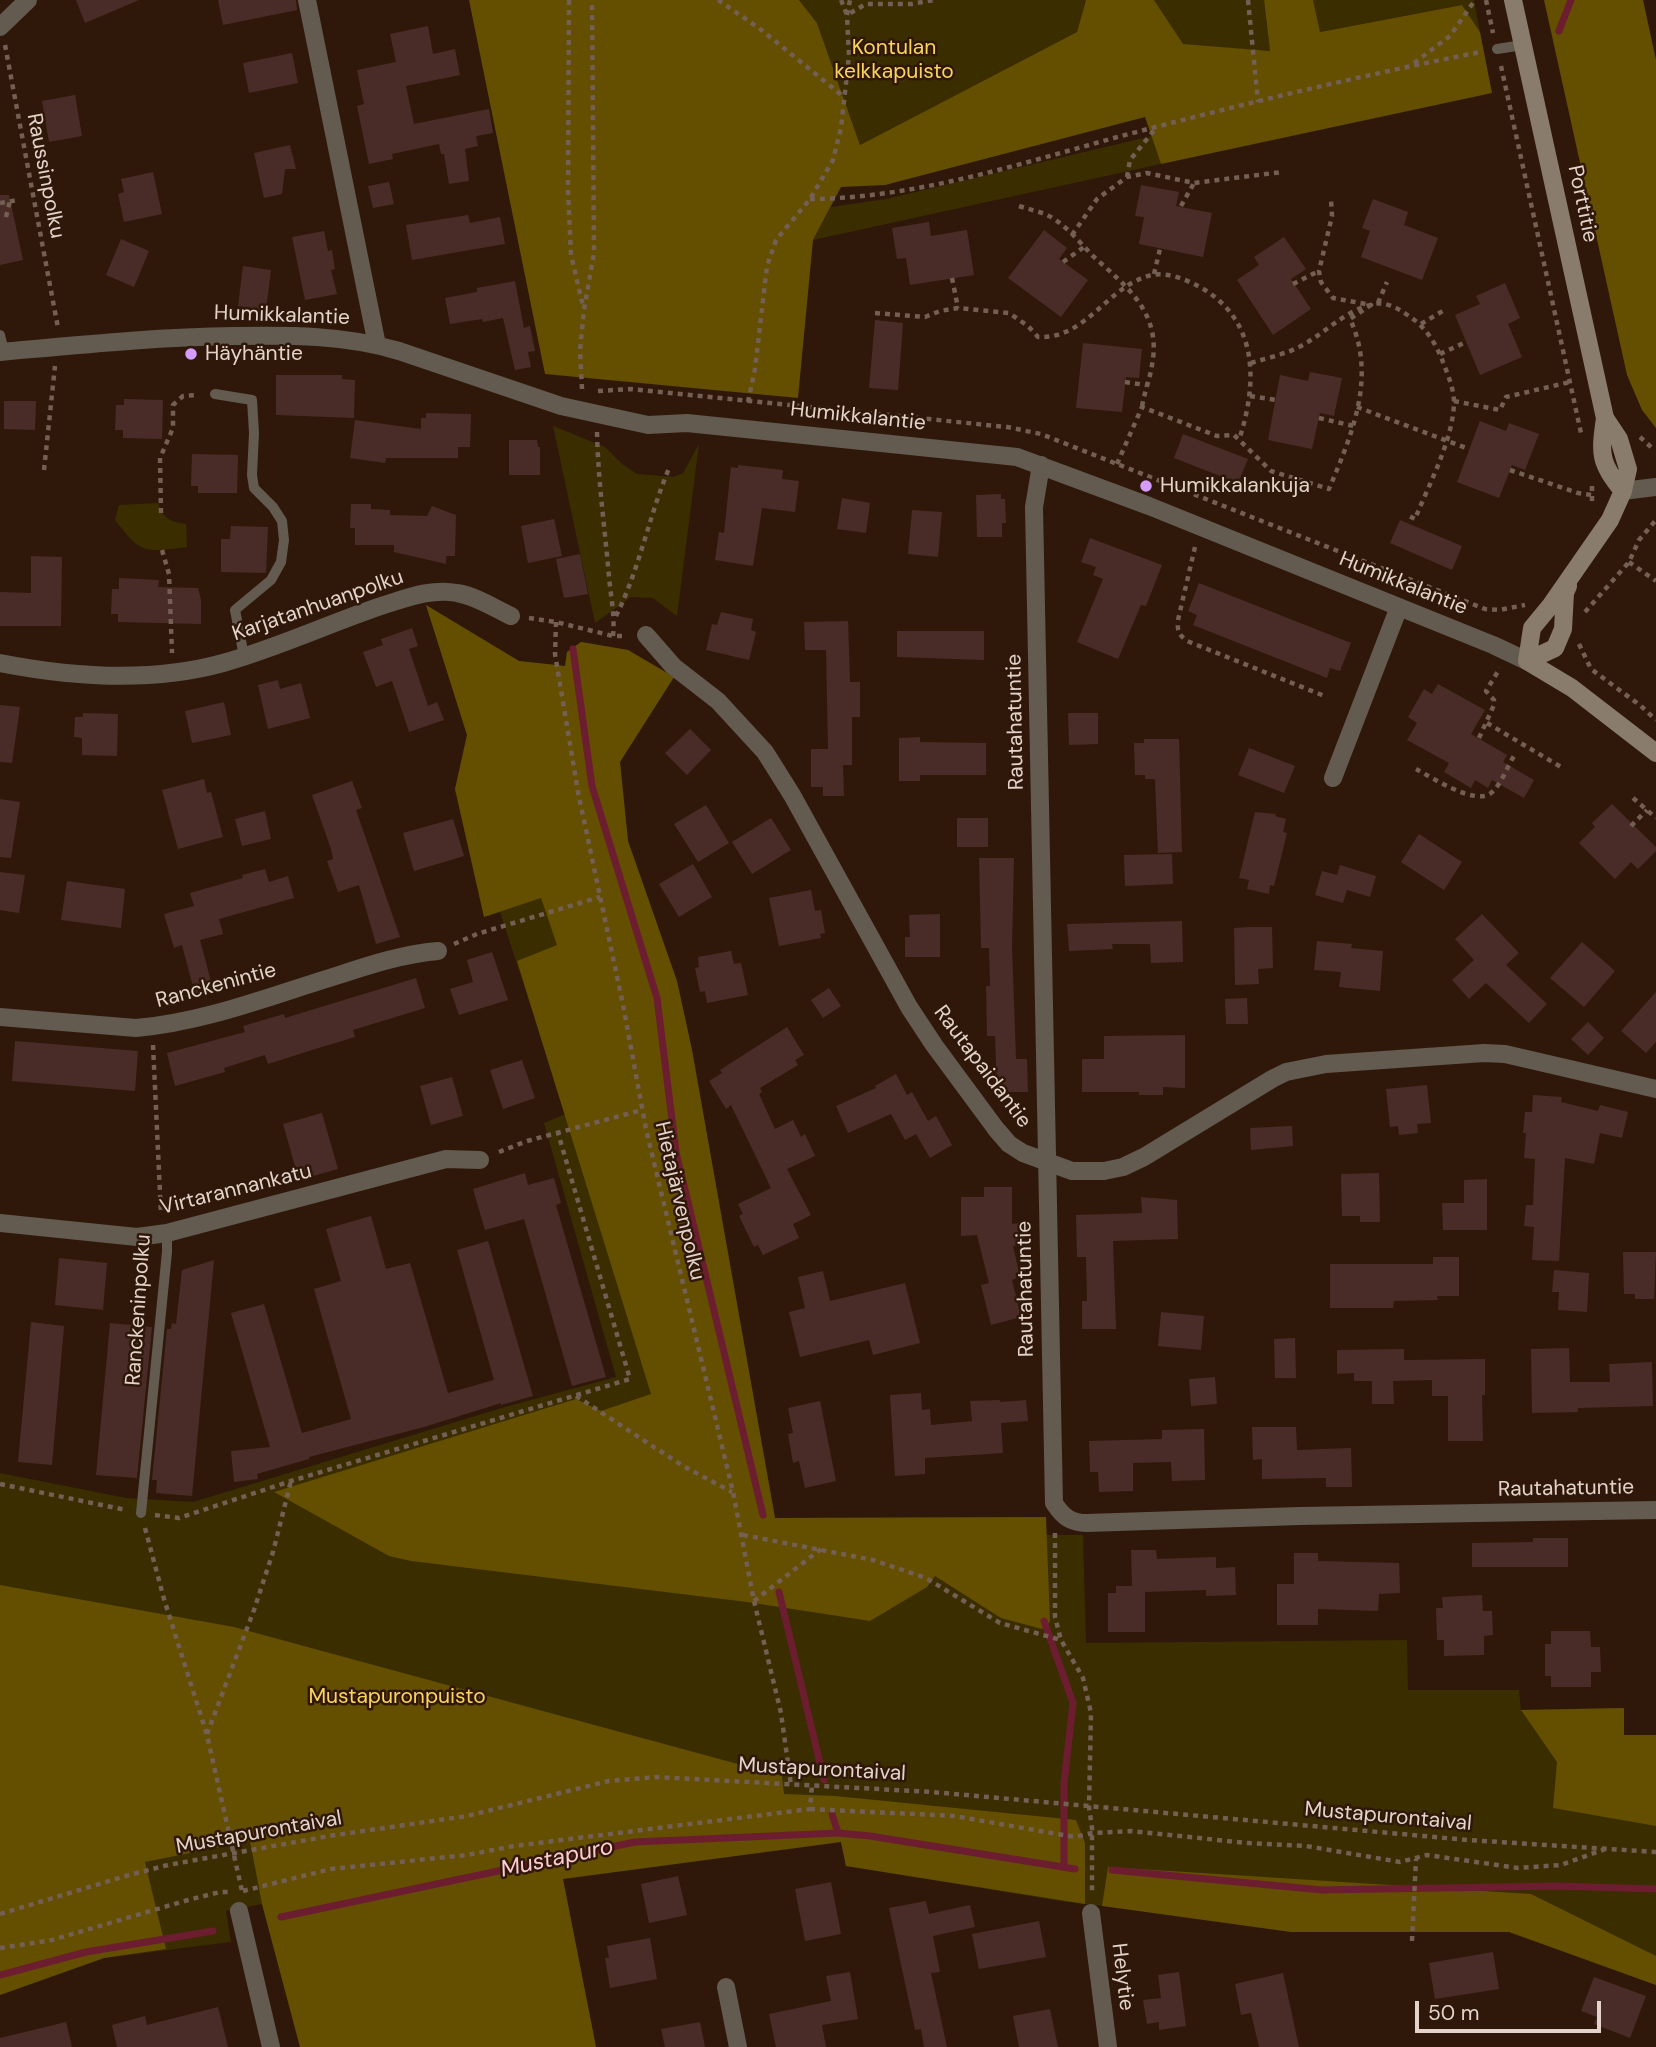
<!DOCTYPE html>
<html>
<head>
<meta charset="utf-8">
<style>
  body { margin:0 }
  #map { position:relative; width:1656px; height:2047px; overflow:hidden; background:#2f180a; font-family:"DM Sans",sans-serif }
  canvas { display:block }
  .scale { position:absolute; left:1415px; top:2001px; width:186px; height:32px; box-sizing:border-box; border:4px solid #e3d3ca; border-top:0; padding-left:9px; font-size:21px; line-height:24px; white-space:nowrap; color:#e3d3ca; -webkit-text-stroke:5px #2f180a; paint-order:stroke }
</style>
</head>
<body>
<div id="map">
<canvas width="1656" height="2047"></canvas>
<div class="scale">50 m</div>
</div>
<script>
const g = document.querySelector('canvas').getContext('2d');
g.lineJoin = 'round';
function paint(path, color) {
  g.fillStyle = color;
  g.fill(path, 'evenodd');
}
function strokePath(path, color, width, dash) {
  g.strokeStyle = color;
  g.lineWidth = width;
  g.lineCap = dash ? 'butt' : 'round';
  g.setLineDash(dash || []);
  g.stroke(path);
}
function label(font, color, halo, rows, align = 'center') {
  g.font = font + ' "DM Sans",sans-serif';
  g.lineWidth = 5;
  g.setLineDash([]);
  g.textBaseline = 'middle';
  g.strokeStyle = halo;
  g.fillStyle = color;
  for (const [text, x, y, turn = 0] of rows) {
    g.save();
    g.translate(x, y);
    g.rotate((+turn || 0) * Math.PI / 180);
    g.textAlign = isNaN(turn) ? turn : align;
    if (halo) g.strokeText(text, 0, 0);
    g.fillText(text, 0, 0);
    g.restore();
  }
}
paint(new Path2D(`
  M799 0H1086L1077 32 860 145 817 23Z
  M1154 0H1264L1270 51 1183 45Z
  M1313 0H1474L1480 32 1462 5 1319 32Z
  M1152 136 1161 164 813 240 831 207 886 199Z
  M553 426 605 447 622 464 637 474 673 477 683 473 699 444 677 616 653 598 631 597 595 623Z
  M158 503C163 518 170 522 186 524L187 547C144 552 142 555 115 520L119 505Z
  M426 605 519 661 565 666 567 652 581 642 628 650 674 677 620 762 628 841 677 981 692 1050 775 1518 1046 1517V1535H1083L1086 1643 1407 1640 1408 1690H1519L1521 1710 1624 1708V1735H1656V1985L1509 1932H1291L1139 1910 1067 1902 846 1866 841 1842 563 1879 596 2047H300L262 1904 226 1911 231 1942 104 1958 0 1995V1473L126 1498 193 1502 505 1407 616 1377 544 1123 566 1114 500 912 484 917 455 789 467 735Z`), '#3a2d00');
paint(new Path2D(`
  M469 0H799L817 23 860 145 1077 32 1086 0H1154L1183 44 1270 51 1264 0H1313L1320 32 1462 5 1480 32 1492 93 1161 164 1145 117 885 185 841 187 813 240 798 398 545 374Z
  M1544 0H1643L1656 60V428L1642 410 1627 375Z
  M426 605 519 661 565 666 567 652 581 642 628 650 674 677 620 762 628 841 677 981 692 1050 775 1518 1046 1517 1050 1622 1042 1629 1001 1618 935 1576 927 1587 870 1621 747 1602 411 1561 389 1556 274 1492 576 1399 601 1411 651 1394 517 961 557 945 541 898 484 917 455 789 467 735Z
  M0 1585 234 1627 782 1776 784 1794 835 1796 1076 1820 1085 1843V1904L846 1866 841 1842 563 1879 596 2047H300L262 1904 250 1841 145 1862 166 1949 104 1958 0 1995Z
  M1624 1708V1735H1656V1826L1553 1808 1557 1762 1521 1710Z
  M1108 1867 1531 1894 1656 1956V1985L1509 1932H1291L1102 1906Z`), '#644e00');
strokePath(new Path2D(`
  M1559 31 1571 0
  M573 649 592 786 657 998 676 1152 763 1515
  M779 1592 824 1780
  M1044 1621 1073 1703 1064 1783V1867
  M832 1814 838 1833
  M1112 1870 1322 1890 1556 1886 1656 1889
  M281 1917 635 1842 838 1833 870 1836 1075 1869
  M0 1975 86 1952 213 1931`), '#6d1d30', 7);
paint(new Path2D(`
  M76 0H139L85 23Z
  M218 0H296L297 10 223 25Z
  M428 26 433 54 455 49 460 75 406 86 414 124 489 109 493 133 476 136 478 146 465 149 469 181 449 184 444 154H441L439 144 392 154 393 159 369 164 357 106 364 104 357 70 396 62 390 34Z
  M292 53 298 83 249 93 243 63Z
  M75 95 82 136 49 142 42 101Z
  M290 145 296 169H285L282 194 264 198 254 153Z
  M153 172 162 214 124 222 118 194 124 192 121 179Z
  M389 182 394 204 373 208 368 186Z
  M1141 185 1179 192 1176 206 1212 213 1203 257 1139 244 1144 217 1135 216Z
  M0 195H9L23 260 0 265Z
  M1373 199 1408 212 1404 225 1438 238 1422 280 1361 257 1370 231 1362 228Z
  M468 215 470 223 500 217 505 244 412 260 406 225Z
  M929 222 931 236 967 230 974 275 910 285 906 258 897 259 892 228Z
  M1044 230 1067 248 1059 259 1088 280 1061 317 1008 278Z
  M324 231 328 251 332 250 335 269 331 270 337 294 305 300 292 237Z
  M1284 237 1306 269 1291 279 1311 309 1273 335 1237 280 1259 265 1254 257Z
  M121 239 149 251 134 287 106 275Z
  M243 266 271 270 266 310 238 306Z
  M515 281 524 328 530 326 535 351 528 352 531 367 515 370 503 318 483 322 482 319 450 324 445 298 477 292V288Z
  M1505 283 1520 318 1508 324 1522 357 1480 375 1455 315 1480 304 1476 296Z
  M875 320 903 323 898 390 869 388Z
  M1083 343 1142 349 1139 378 1126 377 1122 412 1076 408Z
  M1310 372 1342 378 1334 416 1320 413 1312 449 1268 440 1280 375 1308 381Z
  M276 375H342V379L355 380 354 418 276 415Z
  M124 399 163 400 162 439 123 438V430H115L116 405H124Z
  M4 401H36L35 430 4 429Z
  M426 413 471 414 470 447H458V458H386L385 463 350 458 355 420 421 429V418H426Z
  M1480 421 1506 431 1509 423 1539 434 1525 470 1512 465 1499 498 1457 482Z
  M1183 434 1248 459 1238 483 1174 458Z
  M509 440H537L538 447H540V475H509Z
  M192 454 238 455 237 493H198V486H191Z
  M738 465 783 470 782 479 799 481 795 512 762 508 753 566 715 560 719 532 724 533 731 467 738 468Z
  M1001 494V499H1005L1006 523H1002V537H977L976 495Z
  M842 498 870 503 866 533 837 529Z
  M351 504H371V509L390 510V515L427 516 432 506 456 515 455 556H446V564L394 552V545H355V528H350Z
  M912 510 942 512 938 557 908 554Z
  M554 519 562 556 528 563 521 526Z
  M1400 520 1462 546 1452 570 1390 543Z
  M231 526 268 527 266 573 221 572V539H230Z
  M1090 538 1162 565 1146 606 1141 605 1118 659 1077 642 1103 579 1093 575 1096 567 1081 562Z
  M580 554 588 594 564 598 556 559Z
  M31 556 62 557 61 626H0V592L31 593Z
  M119 578 159 580 158 587 198 588 201 600V624L118 622V614H111L112 589H119Z
  M1199 583 1351 643 1340 671 1330 668 1327 678 1193 625 1197 615 1188 611Z
  M721 612 753 619 751 630 756 632 749 660 706 650 712 624 717 625Z
  M848 621 850 682H860V717H852V765H843L844 796H823V787H811V749H828L826 650H805L804 622Z
  M412 628 418 646 409 649 428 706 437 702 444 720 409 732 392 681 376 687 363 652 383 645 381 639Z
  M897 631H984V660L897 657Z
  M278 680 280 689 301 683 310 718 268 729 258 685Z
  M1438 684 1485 710 1471 734 1507 755 1503 762 1534 780 1524 798 1492 780 1488 788 1475 780 1471 788 1444 772 1449 763 1407 740 1417 723 1408 717 1424 689 1432 694Z
  M224 702 231 735 192 743 185 711Z
  M0 705 20 707 12 763 0 762Z
  M83 713 118 714 117 756 82 755V738L74 737 75 717H83Z
  M1068 713H1098V744L1069 745Z
  M690 729 711 750 687 775 665 753Z
  M920 737V742L986 743V775H920V781H899V738Z
  M1144 739H1179L1182 852 1158 853 1155 779H1145V775H1135L1134 743H1144Z
  M1249 748 1295 766 1284 793 1238 775Z
  M204 779 207 793 211 792 223 837 178 849 162 790Z
  M352 781 362 808 356 810 400 937 376 944 359 885 338 892 327 861 333 859 331 849 312 795Z
  M0 799 20 802 11 858 0 857Z
  M1612 804 1656 847V851L1638 869 1631 862 1615 879 1579 843 1595 827 1592 823Z
  M706 805 729 843 698 862 674 824Z
  M265 811 271 839 242 846 235 819Z
  M1255 812 1276 814 1275 816 1286 819 1283 832 1287 833 1274 886 1270 885 1269 894 1247 889 1249 880 1239 878Z
  M771 818 791 850 752 874 732 842Z
  M957 818H988V847H957Z
  M453 819 464 856 414 871 403 833Z
  M1419 834 1462 862 1444 890 1401 862Z
  M1172 854 1173 884 1125 886 1124 855Z
  M979 858H1014L1012 947 1016 1059H1027L1028 1092H997L995 1036H987L986 986H990L989 948H981Z
  M693 864 712 897 679 917 659 884Z
  M1340 865 1376 876 1370 897 1347 890 1343 903 1315 895 1322 871 1337 875Z
  M265 869 269 882 288 876 294 898 219 919 223 934 200 940 213 989 195 994 182 945 174 948 164 914 194 906 190 893 243 878 242 875Z
  M0 872 25 875 19 913 0 910Z
  M67 881 125 889 121 928 61 920Z
  M811 890 815 911 821 910 825 933 820 934 821 938 779 946 769 898Z
  M940 914V957H905V937H910L909 915Z
  M1482 914 1519 953 1506 965 1547 1004 1529 1023 1486 983 1469 999 1452 980 1474 960 1455 939Z
  M1182 921 1183 962 1151 963 1150 944H1112L1113 949 1069 951 1067 924Z
  M1250 927H1272L1273 968 1258 969 1259 984 1235 985 1234 928Z
  M1317 941 1352 944 1351 948 1383 951 1380 991 1339 987 1341 972 1314 970Z
  M1582 942 1615 971 1584 1007 1550 978Z
  M731 951 734 964 741 963 748 995 707 1003 705 991 700 992 695 968 699 967 698 957Z
  M492 952 508 1000 459 1015 450 989 473 982 467 960Z
  M416 978 425 1008 353 1030 355 1037 312 1050 268 1064 265 1055 224 1068 225 1072 175 1086 167 1053 245 1032 243 1026 284 1014 285 1018Z
  M829 988 841 1006 823 1018 811 1000Z
  M1656 992V1042L1646 1053 1621 1031Z
  M1247 998 1248 1024H1226L1225 999Z
  M1588 1022 1604 1038 1588 1055 1571 1039Z
  M787 1027 804 1055 795 1060 798 1065 760 1088 762 1092 759 1094 775 1129 793 1120 801 1137 805 1134 815 1156 787 1169 811 1215 793 1224 799 1238 763 1255 758 1245 754 1247 739 1216 743 1214 738 1204 771 1188 731 1105 726 1109 709 1081 722 1073 720 1070Z
  M1185 1035V1088L1163 1087V1095H1139V1092H1082V1059H1104V1036Z
  M15 1041 138 1051 135 1091 12 1081Z
  M522 1060 535 1098 503 1109 490 1070Z
  M896 1074 907 1095 912 1092 928 1121 936 1116 952 1145 930 1158 916 1134 905 1140 891 1114 848 1133 836 1106 876 1088 875 1086Z
  M452 1077 463 1116 431 1125 420 1086Z
  M1427 1085 1431 1123 1417 1124 1418 1133 1399 1135 1398 1126 1390 1127 1386 1089Z
  M1533 1095 1562 1097 1561 1102 1598 1111 1600 1105 1628 1112 1622 1138 1600 1133 1594 1164 1565 1158 1559 1261 1532 1260 1534 1227 1524 1226 1526 1205H1533L1535 1159 1524 1158 1526 1133H1523L1525 1112H1532Z
  M322 1113 338 1169 299 1180 283 1124Z
  M1292 1126 1293 1146 1251 1150 1250 1128Z
  M525 1173 528 1185 554 1178 561 1203 556 1205 606 1377 572 1386 524 1219 485 1230 473 1189Z
  M1379 1173 1380 1222H1360V1216H1342L1341 1174Z
  M1487 1179V1230H1443L1442 1203H1464V1180Z
  M984 1187H1012V1224L1018 1223 1019 1245 1013 1246 1020 1277 1012 1280 1021 1317 991 1325 981 1285 989 1283 977 1235 961 1236V1197H984Z
  M1141 1197 1177 1200 1178 1239 1113 1241 1116 1329H1082V1301H1087L1086 1257H1077L1076 1215 1142 1213Z
  M371 1216 386 1269 410 1263 448 1393 494 1380 457 1250 488 1241 533 1396 501 1405V1403L424 1427 309 1457V1459L257 1474 258 1479 234 1482 231 1451 270 1447 231 1313 264 1304 302 1433 351 1419 314 1289 341 1281 326 1229Z
  M1623 1252H1656L1654 1299H1635V1294H1624Z
  M1433 1257H1459V1296H1437L1438 1300 1394 1301 1393 1308H1330V1264H1433Z
  M59 1258 107 1263 103 1310 55 1305Z
  M214 1260 192 1496 156 1493 157 1480H152L167 1329H171L172 1323 176 1324 182 1270Z
  M1554 1270 1589 1273 1587 1312 1558 1310 1559 1292H1552Z
  M823 1271 830 1301 905 1283 920 1343 873 1355 869 1340 800 1357 789 1312 805 1308 798 1277Z
  M1161 1312 1204 1316 1201 1350 1158 1346Z
  M31 1322 64 1326 52 1465 18 1462Z
  M110 1323 152 1327 137 1478 96 1475Z
  M1295 1338 1296 1378H1275L1274 1339Z
  M1569 1348 1570 1382H1610L1609 1364 1652 1362 1653 1406 1578 1408V1412L1532 1413 1531 1349Z
  M1404 1349V1360L1485 1359V1395H1482L1483 1441H1448V1396H1432V1380L1393 1381 1394 1404H1372V1381H1354V1373L1337 1374V1350Z
  M1215 1377 1217 1404 1191 1406 1189 1379Z
  M921 1393 922 1410 930 1409 931 1425 972 1421 970 1401 1000 1400V1402L1026 1400 1028 1421 1001 1423 1003 1453 925 1458V1474L895 1476 890 1395Z
  M820 1401 836 1481 805 1488 799 1461 793 1463 788 1434 793 1433 788 1408Z
  M1252 1427H1296L1297 1450 1351 1448 1352 1487H1326V1478L1262 1479V1459L1253 1460Z
  M1204 1429 1205 1480 1172 1481 1171 1462 1133 1463V1491L1099 1492 1098 1472H1090L1089 1441 1162 1439V1430Z
  M1533 1538H1568V1567H1472V1543L1533 1542Z
  M1131 1550H1156L1157 1559 1216 1557V1568L1235 1567 1236 1595 1206 1596V1590L1145 1592V1632H1108V1593H1116V1586H1132Z
  M1294 1553H1318V1561L1399 1563 1400 1593 1379 1594 1378 1611 1318 1609V1625H1277V1584H1294Z
  M1482 1595 1483 1611H1492L1493 1635 1484 1636V1655L1444 1656V1640H1437L1436 1608H1443L1442 1597Z
  M1551 1631H1590L1591 1647H1600L1601 1672H1591V1687H1551V1676H1545V1644H1551Z
  M678 1876 687 1915 649 1923 641 1884Z
  M831 1882 841 1934 805 1941 795 1889Z
  M926 1901 929 1914 970 1905 975 1927 933 1936 940 1972 931 1973 947 2047H924L921 2029 915 2030 889 1908Z
  M1039 1921 1046 1957 979 1969 972 1934Z
  M650 1938 657 1979 610 1988 605 1958H609L607 1946Z
  M1493 1952 1499 1989 1435 1999 1429 1963Z
  M850 1972 858 2019 822 2025 826 2047H776L769 2014 831 2001 826 1976Z
  M1179 1972 1186 2026 1159 2030V2022L1147 2024 1143 2000 1161 1998 1158 1975Z
  M1283 1973 1299 2047H1259L1251 2013 1241 2015 1235 1984Z
  M1594 1977 1646 1996 1630 2038 1594 2024 1597 2017 1581 2011Z
  M218 2007 228 2047H117L112 2025 145 2016 147 2025Z
  M1050 2009 1058 2047H1019L1013 2016Z
  M66 2022 72 2047H0V2038Z
  M700 2022 705 2047H665L661 2029Z`), '#492c27');
strokePath(new Path2D(`
  M569 0 568 191 571 255 583 306
  M718 0 759 28 844 97
  M841 0 847 15 866 4H911L934 0
  M1248 0 1258 102
  M1486 0 1493 33
  M5 45 58 328
  M1414 63 1450 36 1475 0
  M1501 66 1581 433
  M1127 177 1130 160 1156 128
  M810 199C918 198 1022 163 1125 135 1243 104 1362 75 1481 52
  M0 203 18 200
  M1019 206C1028 209 1037 211 1045 214 1065 223 1079 242 1094 257 1127 287 1162 313 1152 365 1150 379 1144 393 1142 407
  M1181 206 1194 183
  M6 217 10 201
  M1072 235 1097 199 1127 177 1147 173 1194 183 1282 172
  M1063 262 1084 247
  M1154 274 1160 249
  M952 278 958 308
  M1293 284 1319 271
  M1378 303 1387 282
  M875 313 925 317 940 311 958 308 1009 313 1028 326 1038 337C1088 339 1107 285 1152 275 1167 272 1185 279 1198 286 1259 319 1258 382 1239 440
  M1421 324 1446 309
  M1440 354 1466 342
  M1251 363C1267 358 1286 354 1301 346 1327 332 1345 310 1374 304 1388 301 1402 311 1413 319 1427 329 1437 346 1443 362 1448 375 1454 389 1454 403 1453 440 1429 484 1415 519L1409 516
  M1125 382 1146 385
  M582 389 580 350 584 310 594 253 592 0
  M598 391 631 389 1007 427 1041 434 1485 609 1499 610 1525 605
  M1250 396 1276 400
  M1454 401 1500 410 1506 397 1570 382
  M748 402 755 369 767 266 776 240 810 199 833 160 841 128 849 56 847 15 850 0
  M1357 407 1469 449
  M1319 418 1354 426
  M597 432C598 481 605 529 609 577 611 598 615 616 613 636
  M1640 437 1652 448
  M1117 464 1142 407 1217 436 1234 435 1271 471 1329 489C1352 434 1377 377 1350 319L1371 305 1333 298 1321 282 1319 271 1332 216 1331 200
  M44 470 55 366
  M1510 470 1578 493 1592 495
  M1592 486V506
  M161 513 160 458 173 428V405L183 396 198 395
  M1195 547 1178 620C1177 631 1179 635 1187 641L1327 697
  M162 550 169 574 172 653
  M1629 562 1656 581
  M1585 612 1629 562 1639 540 1656 520
  M616 616C640 568 649 515 670 466
  M529 618 556 622 613 636H627
  M556 622 555 654 578 792 623 1005 646 1129 733 1492 754 1601 781 1713 791 1785
  M1579 644 1591 669 1641 706 1656 720
  M1487 723 1561 767
  M1479 738 1494 705V700L1486 691 1500 668
  M1416 769C1431 777 1475 806 1491 793 1501 785 1507 767 1514 756
  M1633 798 1656 818
  M1631 826 1647 810
  M454 944 477 934 600 897
  M153 1045 161 1214
  M499 1152 527 1141 642 1110
  M576 1396 683 1466 732 1492
  M0 1484 126 1510
  M155 1515 179 1518 291 1481 630 1379 558 1133
  M145 1528 164 1599 207 1735 242 1891
  M1055 1533V1617L1061 1640 1083 1678 1091 1713 1089 1807 1092 1828V1895
  M743 1535 873 1560 926 1578 1000 1623 1061 1640
  M754 1601 821 1549
  M207 1734 254 1610 273 1552 291 1481
  M810 1809 954 1816 1075 1837 1092 1833 1131 1831 1247 1843 1306 1846 1400 1862 1427 1855 1518 1868 1561 1865 1608 1848
  M243 1891 331 1869 467 1855 514 1846 810 1809 812 1785
  M0 1914 129 1875 168 1865 329 1836 467 1816 609 1781 657 1777 932 1792 1468 1840 1656 1852
  M1412 1941 1416 1859
  M0 1948 52 1940 188 1900 220 1892H231`), '#735f53', 4.5, [5, 5]);
strokePath(new Path2D(`
  M1497 49 1523 45
  M0 335 4 351
  M215 394 252 400 254 433 252 475 254 488 273 507 282 521 284 540 281 562 271 580 235 610 244 656
  M141 1513 167 1252V1233`), '#635a50', 10);
strokePath(new Path2D(`
  M307 0 377 345
  M0 27 28 0
  M0 352C78 345 156 337 235 336 291 335 345 335 399 351L561 406 648 425 687 423 1017 457 1149 506 1493 645 1527 661
  M1041 465 1034 507 1054 1503C1063 1517 1071 1523 1087 1523L1300 1516 1656 1510
  M1623 491 1656 487
  M646 635 673 666 718 701 765 752 792 795 909 1007 934 1045 996 1129 1009 1144 1023 1153 1072 1171H1104L1123 1167 1144 1157 1272 1079 1286 1072 1326 1064 1484 1053 1505 1054 1656 1089
  M0 663C72 677 151 683 223 663 277 648 330 623 384 605 407 598 432 588 457 593 476 596 494 608 511 616
  M1333 778 1399 607
  M0 1017 136 1028C206 1022 273 995 339 975 372 964 404 954 438 951
  M0 1223 137 1237 167 1233 446 1159 480 1160
  M239 1911 271 2047
  M1091 1913 1108 2047
  M726 1987 738 2047`), '#635a50', 18);
strokePath(new Path2D(`
  M1513 0 1605 418C1600 453 1599 463 1623 491
  M1527 661 1532 628 1551 605 1610 520 1623 491 1628 469 1619 439 1605 418
  M1527 661 1572 688 1656 753
  M1527 661 1555 648 1563 629 1565 593 1568 586`), '#8a7c6c', 18);
for (const [x, y, r, color] of [
  [191,354,7,"#d49cfc"],
  [1146,486,7,"#d49cfc"]
]) {
  const dot = new Path2D();
  dot.arc(x, y, r, 0, 2 * Math.PI);
  g.fillStyle = color;
  g.fill(dot);
  strokePath(dot, '#2f180a', 2.5);
}
label('21px', '#fbd45c', '#2f180a', [
  ["Kontulan",894,48],
  ["kelkkapuisto",894,72],
  ["Mustapuronpuisto",397,1697]
]);
label('21px', '#e3d3ca', '#2f180a', [
  ["Raussinpolku",45,176,79],
  ["Porttitie",1582,204,78],
  ["Humikkalantie",282,316,2],
  ["Humikkalantie",858,417,6],
  ["Humikkalantie",1403,584,22],
  ["Karjatanhuanpolku",318,606,-19],
  ["Rautahatuntie",1016,722,-91],
  ["Ranckenintie",216,986,-15],
  ["Rautapaidantie",982,1067,53],
  ["Virtarannankatu",236,1190,-14],
  ["Hietajärvenpolku",679,1201,77],
  ["Rautahatuntie",1026,1289,-91],
  ["Ranckeninpolku",139,1310,-86],
  ["Rautahatuntie",1566,1489,-1],
  ["Mustapurontaival",822,1770,3],
  ["Mustapurontaival",1388,1817,5],
  ["Mustapurontaival",259,1833,-10],
  ["Helytie",1122,1977,83]
]);
label('21px', '#e3d3ca', '#2f180a', [
  ["Häyhäntie",205,354],
  ["Humikkalankuja",1160,486]
], 'left');
label('italic 23px', '#fdcbd1', '#2f180a', [
  ["Mustapuro",557,1859,-12]
]);
</script>
</body>
</html>
